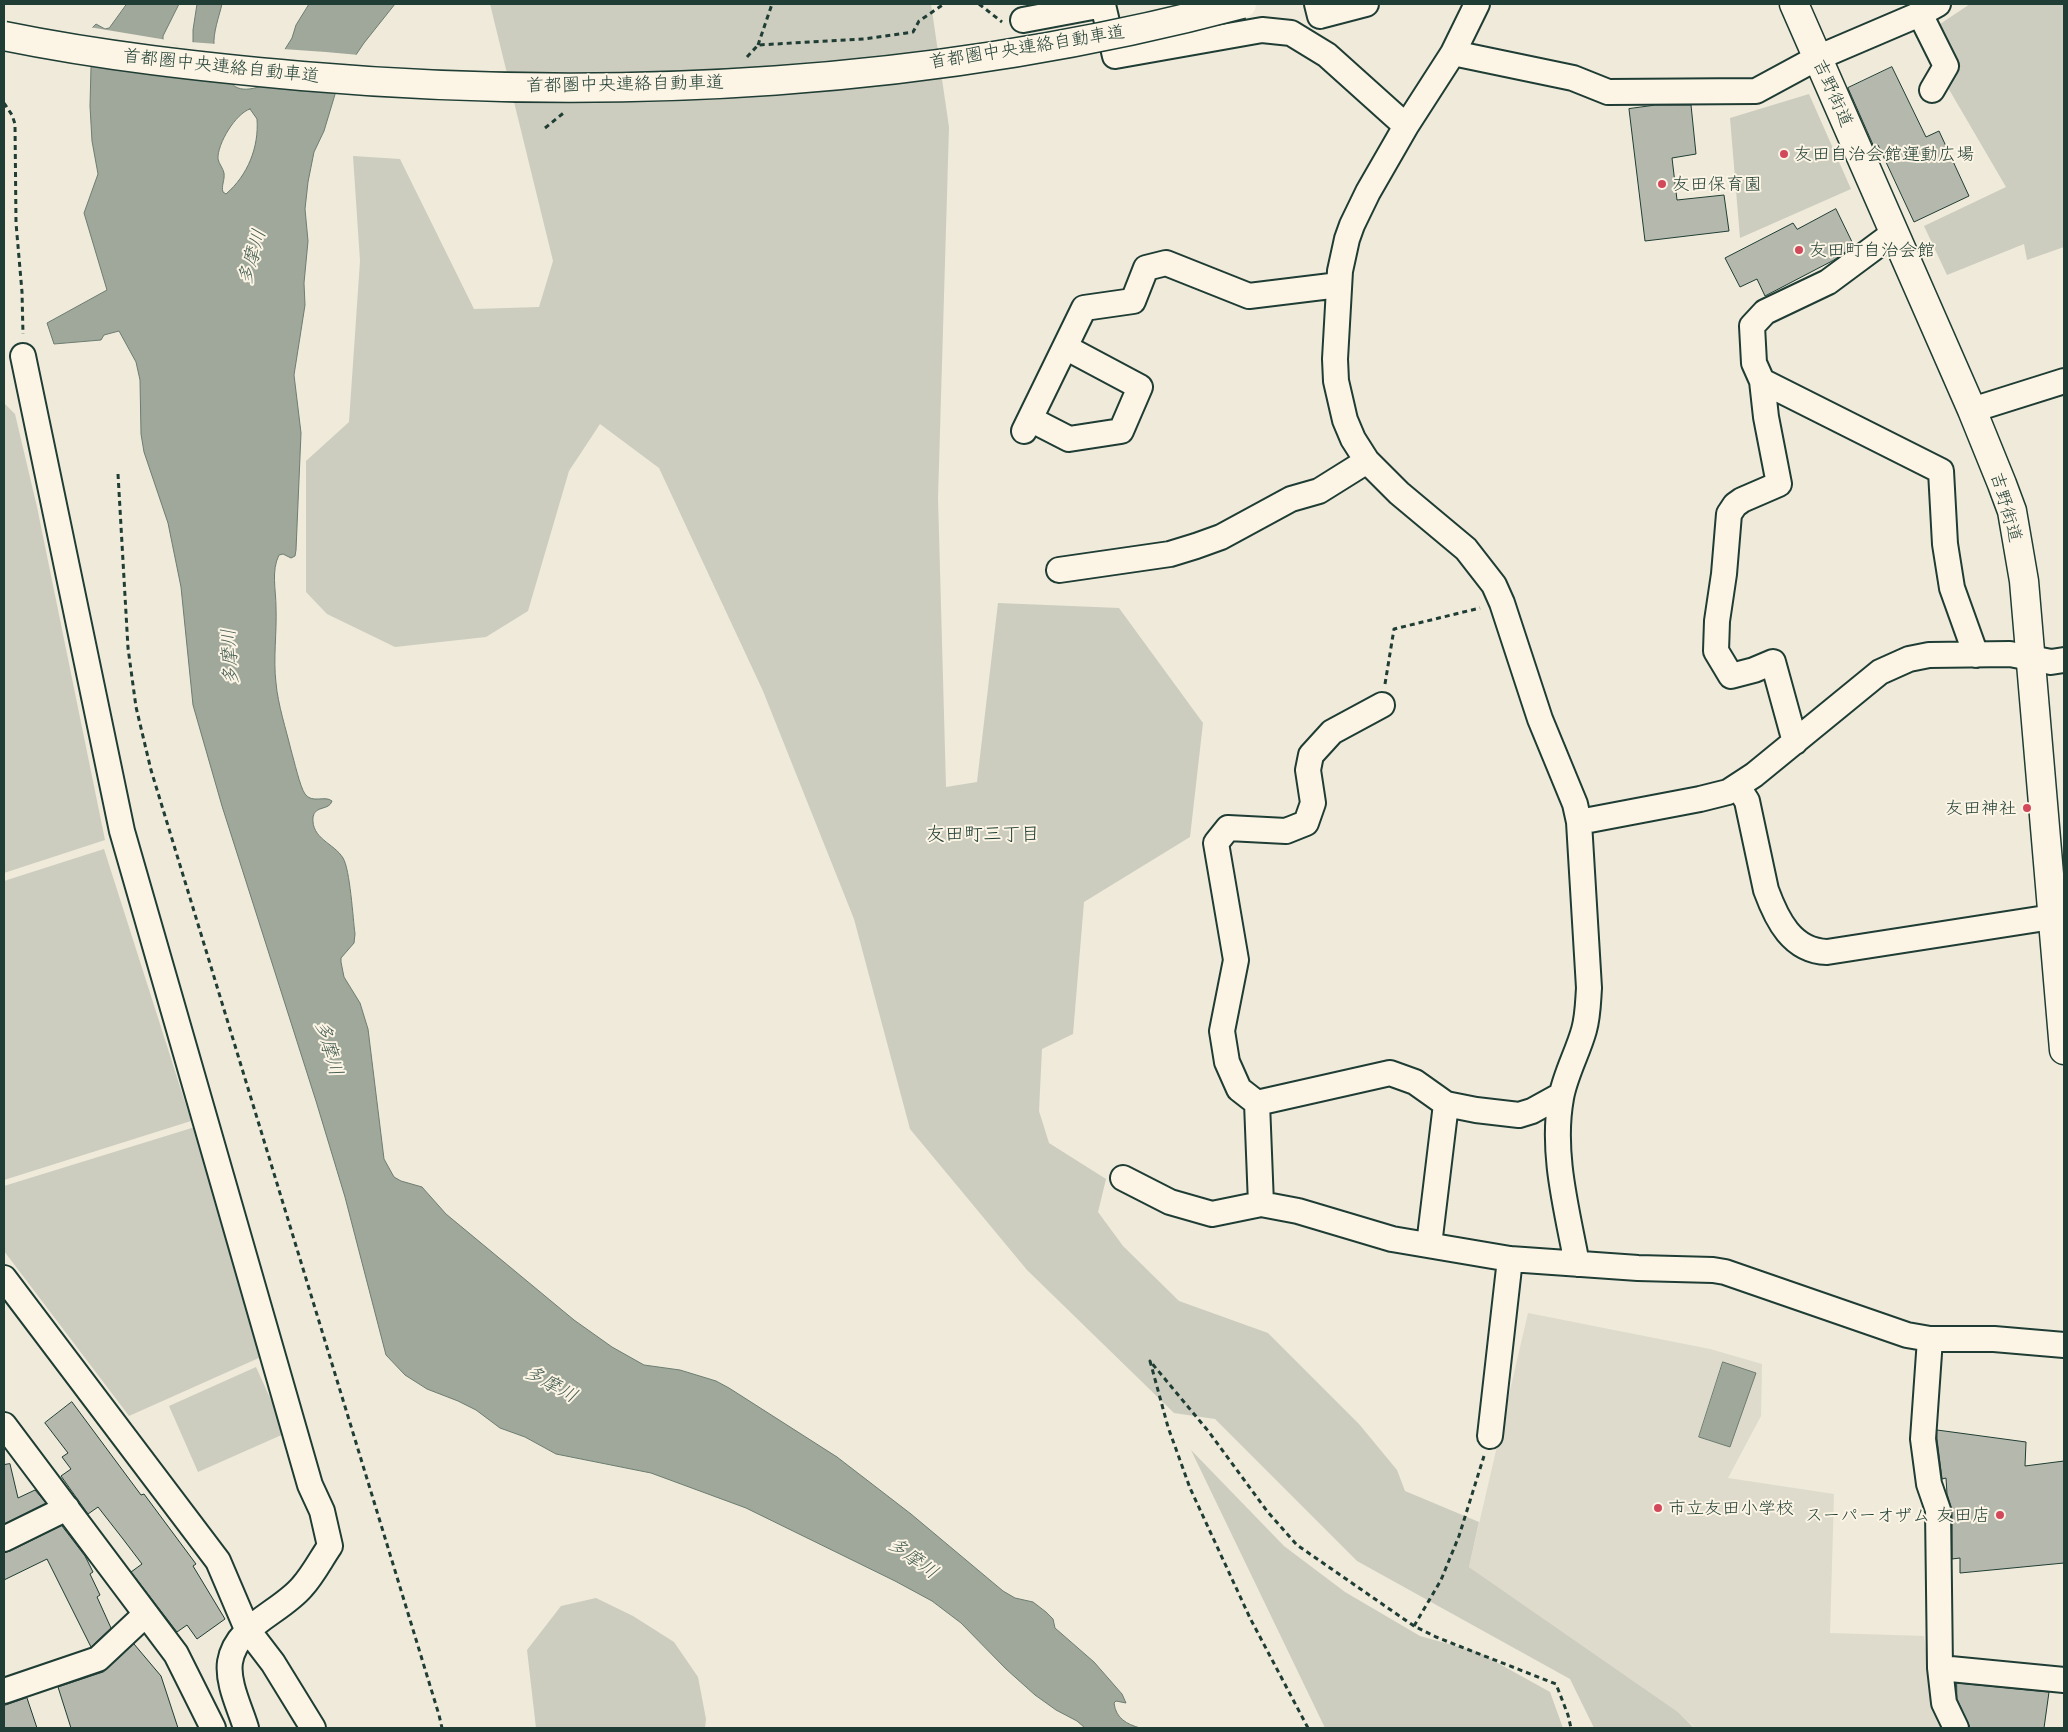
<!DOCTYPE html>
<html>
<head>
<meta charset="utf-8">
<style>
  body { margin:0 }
  #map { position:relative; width:2068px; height:1732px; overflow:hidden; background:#efeada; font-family:Mali,sans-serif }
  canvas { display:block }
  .frame { position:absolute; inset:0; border:5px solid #1f3d34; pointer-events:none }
</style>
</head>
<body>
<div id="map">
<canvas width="2068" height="1732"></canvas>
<div class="frame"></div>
</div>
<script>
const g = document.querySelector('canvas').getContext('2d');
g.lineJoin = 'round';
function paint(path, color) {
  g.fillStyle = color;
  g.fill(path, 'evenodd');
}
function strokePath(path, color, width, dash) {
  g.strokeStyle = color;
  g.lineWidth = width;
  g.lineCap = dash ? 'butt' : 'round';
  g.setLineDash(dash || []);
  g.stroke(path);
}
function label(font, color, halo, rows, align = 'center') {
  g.font = font + ' Mali,"Klee One",sans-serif';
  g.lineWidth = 4;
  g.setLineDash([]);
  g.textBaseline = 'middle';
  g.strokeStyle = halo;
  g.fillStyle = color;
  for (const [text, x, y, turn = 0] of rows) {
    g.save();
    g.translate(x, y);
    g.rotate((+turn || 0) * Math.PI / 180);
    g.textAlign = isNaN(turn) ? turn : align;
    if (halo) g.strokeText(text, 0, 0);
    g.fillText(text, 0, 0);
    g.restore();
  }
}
paint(new Path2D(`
  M1528 1313 1710 1349 1762 1364 1761 1416 1728 1478 1834 1494 1830 1633 1924 1636 1933 1699 1945 1728H1695L1678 1712 1469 1567Z`), '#dedbcc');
paint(new Path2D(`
  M490 4H931L949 127 938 498 946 787 977 782 998 603 1119 608 1203 723 1190 837 1084 902 1073 1034 1042 1049 1039 1111 1049 1143 1106 1179 1098 1212 1123 1246 1179 1301 1268 1333 1359 1424 1397 1470 1405 1491 1479 1522 1469 1567 1678 1712 1694 1728H1594L1570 1679 1357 1561 1215 1419 1174 1413 1027 1270 910 1129 854 919 763 691 659 468 600 424 569 471 528 611 486 637 395 647 327 614 306 592V461L349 422 360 261 353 156 400 159 474 309 539 307 553 261Z
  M1970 4H2064V247L2027 260 2024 244 1947 275 1924 226 2006 187 1919 38Z
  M1809 94 1851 189 1740 238 1730 118Z
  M4 403 15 414 37 507 105 840 4 873Z
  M104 849 191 1121 4 1180V881Z
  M195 1127 261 1357 129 1416 4 1251V1186Z
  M256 1367 286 1433 198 1472 169 1406Z
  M1191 1450 1284 1546 1345 1592 1420 1636 1478 1652 1550 1692 1563 1728H1325Z
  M596 1598 633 1616 674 1642 698 1677 706 1719 705 1728H536L527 1650 561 1606Z`), '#cccdbf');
const water = new Path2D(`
  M127 4H179L163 36V40L186 50 193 45V30L197 4H222C219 17 213 32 214 46 214 52 218 59 221 65 230 87 237 94 262 86L292 38 296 25 309 4H395L364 43 347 68 336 91 324 131 314 152 308 182 305 209 308 241 304 283 305 305 294 375 301 433 296 550 295 556 291 558 283 554 279 555C271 571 276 590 276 607 277 633 273 658 276 683 278 705 286 729 291 750 294 760 300 787 305 794 312 804 325 795 332 801 329 811 315 805 313 817 311 839 334 843 343 858 350 869 353 919 355 934L354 943 341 958V962L344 977 360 1003 368 1029 384 1159 394 1177 401 1181 422 1187 446 1214 574 1320 612 1347 644 1365 680 1370 716 1381 729 1388 837 1457 911 1514 1003 1591 1015 1598 1033 1602 1046 1612 1053 1619 1055 1628 1094 1662 1122 1694 1126 1703 1116 1701 1114 1703C1116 1719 1127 1724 1140 1728H1085L1077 1721 1056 1710 1035 1695 1006 1669 961 1623 932 1601 895 1581 746 1508 651 1473 556 1454 525 1437 500 1428 476 1410 458 1401 427 1389 405 1375 386 1355 345 1197 316 1101 222 806 193 705 181 587 168 523 144 452 141 434 140 380 136 362 119 331 104 335 101 340 54 344 47 323 107 290 84 213 98 174 92 141 90 106 92 28 96 24 105 29 109 28ZM250 109 257 119C259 147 248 175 226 194L223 192C221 186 225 180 224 173 223 168 219 164 218 159 217 144 236 113 250 109Z
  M1723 1362 1756 1373 1730 1447 1699 1437Z`);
paint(water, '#9fa89a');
strokePath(water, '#6c7d71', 1);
paint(new Path2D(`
  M89 27 167 40 176 45 185 47 189 46 190 42 217 44 220 62 87 42 86 37Z
  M283 49 326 52 359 55 349 69 271 73Z`), '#efeada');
const building = new Path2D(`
  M1892 67 1926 137 1939 131 1969 196 1914 222 1878 145 1874 147 1848 88Z
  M1656 105H1691L1696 154 1672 158 1677 200 1724 195 1729 231 1645 241 1629 109Z
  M1836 209 1854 246 1834 260 1765 296 1757 279 1740 287 1725 258 1793 223 1797 229Z
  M72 1402 141 1495 144 1494 196 1564 193 1566 225 1619 197 1639 187 1625 177 1632 131 1572 142 1564 123 1539 98 1507 88 1514 61 1476 71 1469 62 1457 68 1453 45 1423Z
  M1937 1430 2026 1442 2025 1466 2064 1461V1563L1960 1573V1558L1952 1559V1510L1947 1494 1946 1478 1942 1479 1937 1439Z
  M10 1464 18 1498 35 1490 46 1503 4 1524V1465Z
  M62 1526 85 1556 93 1572 90 1574 100 1595 97 1597 111 1628 91 1647 47 1559 4 1580V1553L10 1551Z
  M134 1644 161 1676 178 1728H71L58 1687 103 1672Z
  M1957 1683 2049 1692 2044 1728H1970L1957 1699Z
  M27 1698 37 1728H4V1706Z`);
paint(building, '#b5b9ad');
strokePath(building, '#1f3d34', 1);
const minor = new Path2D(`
  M1317 4 1320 16 1366 4
  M1477 4 1453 53 1406 126 1368 192 1352 225 1347 239 1340 271 1335 359 1336 381 1345 420 1353 439 1367 461 1399 493 1466 549 1494 585 1502 603 1540 719 1575 804 1579 822 1589 988C1588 1002 1588 1016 1584 1030 1578 1052 1565 1075 1561 1098 1551 1153 1567 1210 1577 1264
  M1920 14 1946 66 1932 90
  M1023 20 1103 5 1115 56 1262 30 1291 33 1327 55 1406 126
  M1453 53 1573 78 1608 92 1756 91 1817 58 1920 14 1938 4
  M23 356 122 831 310 1485 322 1511 330 1546C321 1559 313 1575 302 1587 280 1613 236 1625 230 1662 227 1683 240 1708 246 1728
  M1762 381 1941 471 1945 544 1952 588 1976 655
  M1972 410 2064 381
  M1030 419 1069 439 1121 431 1140 387 1065 347
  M1024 431 1084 308 1133 301 1146 268 1166 263 1249 296 1339 285
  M1059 570 1170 554 1196 546 1221 537 1291 499 1319 491 1367 461
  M1382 705 1332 732 1311 755 1308 770 1313 803 1306 823 1286 831 1228 828 1216 843 1236 960 1222 1031 1227 1062 1239 1089 1257 1103 1261 1204 1298 1211 1392 1239 1510 1259 1638 1268 1713 1270 1725 1272 1907 1335 1930 1339H1994L2064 1345
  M1795 742 1773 662 1754 670 1731 676 1716 651 1717 621 1724 574 1729 514 1735 505 1742 500 1779 484 1766 417 1762 381 1754 363 1752 326 1765 312 1828 282 1894 233
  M1738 787 1747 801 1766 890C1777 920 1792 951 1827 952L2052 917
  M1579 822 1700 799 1728 792 1754 775 1880 672 1909 659 1929 655 2010 654 2051 662 2064 660
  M1257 1103 1390 1073 1415 1082 1446 1104 1476 1110 1519 1115 1532 1111 1561 1095
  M1123 1178 1170 1202 1212 1214 1261 1204
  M1429 1245 1446 1104
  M4 1278 218 1561 247 1629 273 1663 313 1728
  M1930 1339 1923 1439 1929 1484 1938 1510 1940 1668 1944 1703 1956 1728
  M4 1425 176 1654 213 1728
  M1490 1436 1510 1259
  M4 1539 67 1508
  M1940 1668 2064 1680
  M4 1691 98 1659 146 1614`);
const highway = new Path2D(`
  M1794 4 1972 410 2002 484 2012 511 2024 581 2064 1050`);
strokePath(minor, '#1f3d34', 28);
strokePath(highway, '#1f3d34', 31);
strokePath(new Path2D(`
  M979 4 1002 22
  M758 45 772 4
  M747 57 758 45 864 39 913 32 919 21 944 4
  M4 103 12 115 15 124 16 223 22 292 23 334
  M545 128 566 111
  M118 474 128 648 136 707 151 770 439 1715 442 1728
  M1385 684 1394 629 1480 608
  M1414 1626 1441 1580 1459 1536 1484 1456
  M1308 1728 1250 1618 1190 1488 1168 1427 1150 1361 1209 1432 1267 1511 1297 1545 1414 1626 1436 1637 1556 1684 1568 1715 1571 1728`), '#1f3d34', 3, [5, 4]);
strokePath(minor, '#fcf5e5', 24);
strokePath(highway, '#fcf5e5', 28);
const highwayBridge = new Path2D(`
  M4 36C102 56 202 67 302 76 614 103 939 85 1242 4`);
strokePath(highwayBridge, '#1f3d34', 31, []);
strokePath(highwayBridge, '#fcf5e5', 28);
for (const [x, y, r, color] of [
  [1784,154,5,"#d1495b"],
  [1662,184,5,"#d1495b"],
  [1799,250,5,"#d1495b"],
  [2027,808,5,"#d1495b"],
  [1658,1508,5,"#d1495b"],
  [2000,1515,5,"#d1495b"]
]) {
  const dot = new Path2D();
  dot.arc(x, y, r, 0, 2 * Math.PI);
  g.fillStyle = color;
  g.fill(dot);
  strokePath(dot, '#fcf5e5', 2);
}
label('18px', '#1f3d34', '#fcf5e5', [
  ["首都圏中央連絡自動車道",1027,47,-9],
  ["首都圏中央連絡自動車道",221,66,6],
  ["首都圏中央連絡自動車道",625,84,-1],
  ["吉野街道",1833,93,66],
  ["吉野街道",2006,507,74]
]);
label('18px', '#1f3d34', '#fcf5e5', [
  ["友田自治会館運動広場",1794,154],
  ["友田保育園",1672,184],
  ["友田町自治会館",1809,250],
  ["友田神社",2017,808,"right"],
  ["市立友田小学校",1668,1508],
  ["スーパーオザム 友田店",1990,1515,"right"]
], 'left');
label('italic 19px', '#455d53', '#fcf5e5', [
  ["多摩川",252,257,-74],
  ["多摩川",230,657,-93],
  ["多摩川",329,1048,74],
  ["多摩川",551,1384,29],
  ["多摩川",913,1558,36]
]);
label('19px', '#1f3d34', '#fcf5e5', [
  ["友田町三丁目",983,834]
]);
</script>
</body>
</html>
